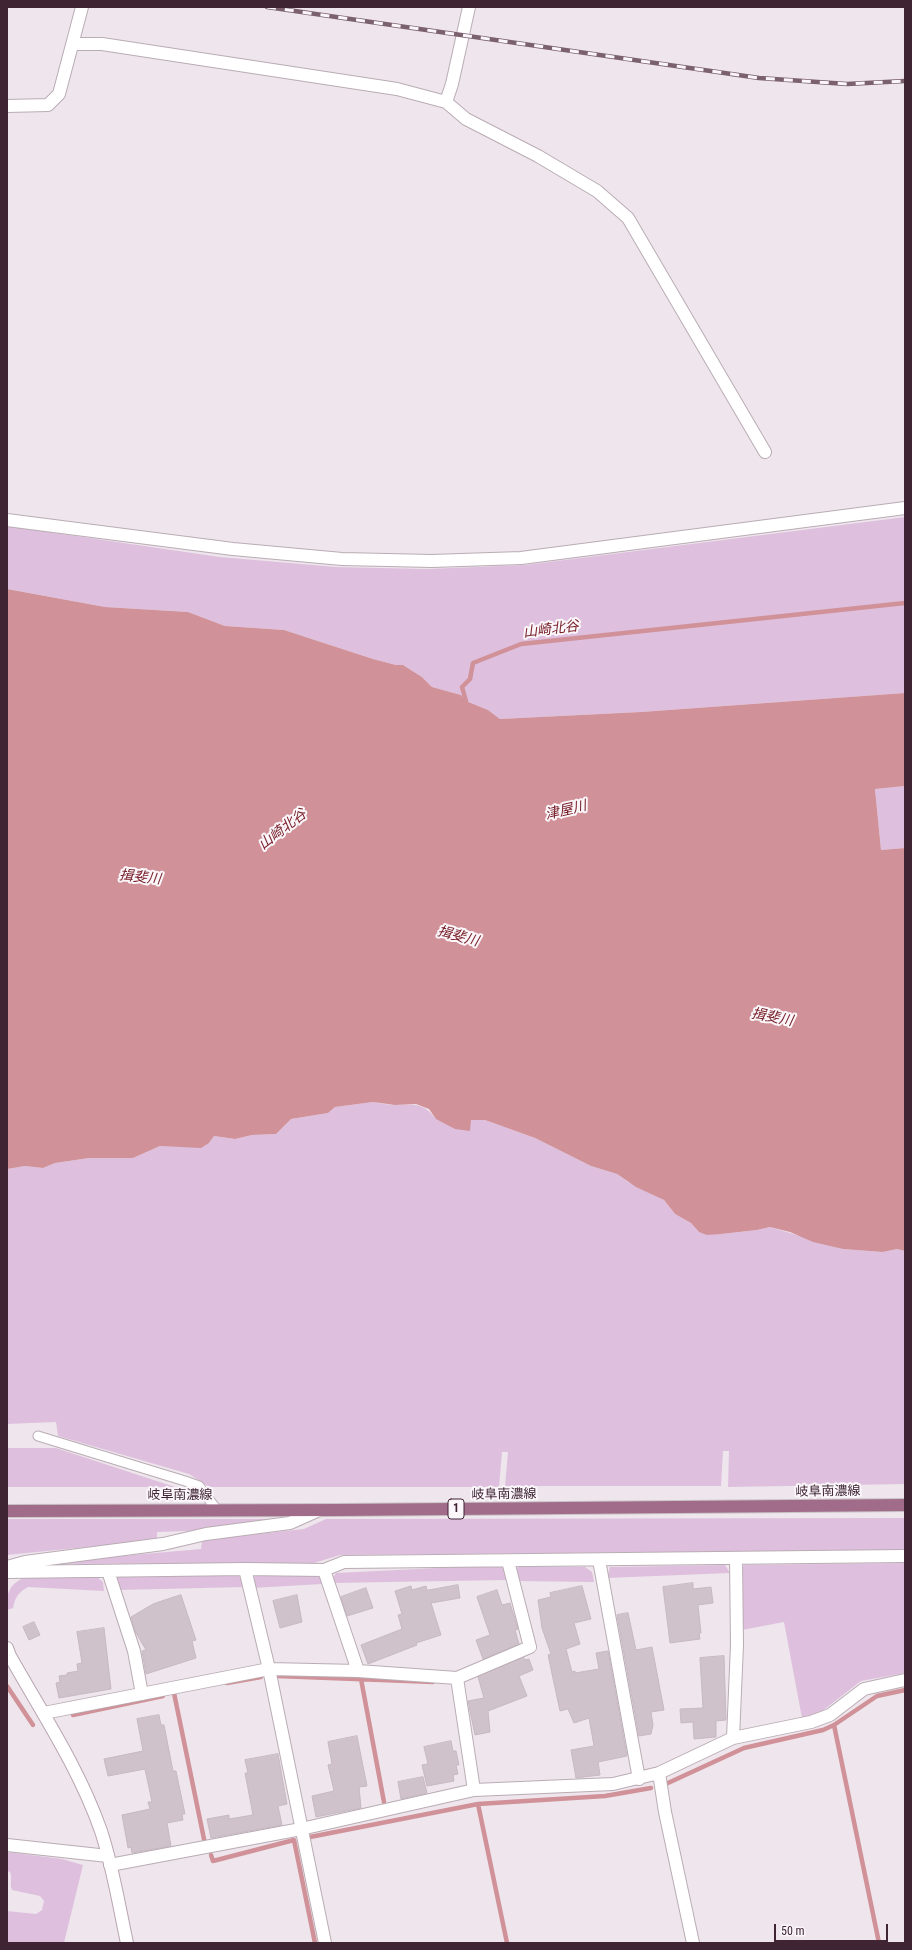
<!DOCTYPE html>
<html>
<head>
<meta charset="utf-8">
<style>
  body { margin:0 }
  #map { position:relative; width:912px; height:1950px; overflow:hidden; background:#eee6ec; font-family:"Roboto Condensed",sans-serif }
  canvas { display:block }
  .frame { position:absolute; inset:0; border:8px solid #3f2533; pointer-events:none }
  .scale { position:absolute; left:774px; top:1924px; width:114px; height:18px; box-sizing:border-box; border:2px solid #3f2533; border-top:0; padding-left:5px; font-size:12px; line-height:14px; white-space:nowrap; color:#3f2533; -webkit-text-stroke:3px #faf6f9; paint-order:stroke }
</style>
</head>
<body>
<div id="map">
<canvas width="912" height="1950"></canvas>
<div class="frame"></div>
<div class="scale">50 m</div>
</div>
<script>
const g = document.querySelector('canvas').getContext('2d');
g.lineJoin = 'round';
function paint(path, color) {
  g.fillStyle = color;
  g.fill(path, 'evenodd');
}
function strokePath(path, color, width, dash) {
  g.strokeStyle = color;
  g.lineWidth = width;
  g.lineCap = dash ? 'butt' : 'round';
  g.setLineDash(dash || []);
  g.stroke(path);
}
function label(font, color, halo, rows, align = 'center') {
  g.font = font + ' "Roboto Condensed","Noto Sans JP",sans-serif';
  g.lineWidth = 4;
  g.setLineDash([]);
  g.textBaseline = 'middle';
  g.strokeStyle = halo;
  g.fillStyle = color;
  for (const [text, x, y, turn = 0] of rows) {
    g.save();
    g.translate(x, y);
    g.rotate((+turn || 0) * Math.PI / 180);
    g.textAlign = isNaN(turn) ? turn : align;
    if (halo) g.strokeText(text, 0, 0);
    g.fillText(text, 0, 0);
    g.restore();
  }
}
paint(new Path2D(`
  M905 517V693L641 712 500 719 488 710 466 701 461 695 432 687 422 677 403 665H396L373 659 284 630 225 626 188 612 105 607 7 589V526L220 557 336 567 427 569 525 565Z
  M905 786V848L881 850 875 789Z
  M373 1102C381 1103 389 1105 396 1105 415 1105 423 1102 436 1119L485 1120 535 1138 591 1166 617 1174 628 1182 664 1200 675 1214 691 1223 699 1232 721 1234 757 1230 770 1227 843 1249 883 1252 897 1249 905 1251V1484L728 1487 729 1451H723L721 1486H505L508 1452H502L499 1487H209L189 1474 58 1436 56 1422 7 1424V1169L25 1166 43 1168 55 1163 89 1158H133L160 1146 201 1147 209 1143 214 1136 235 1139 252 1135 276 1134 291 1119 328 1113 335 1107Z
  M7 1448H56L175 1487H7Z
  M905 1518V1550L340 1555 314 1563 29 1564 201 1549 202 1540 304 1529 326 1519Z
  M7 1519H281L216 1530 157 1532V1540L7 1555Z
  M905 1563V1673L861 1681 821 1712 802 1718 784 1622 742 1630 740 1571 744 1565Z
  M498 1565 504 1568 507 1580 332 1583V1579L336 1573Z
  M725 1565 730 1573 607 1578 610 1567Z
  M518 1567H585L592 1572 594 1582 516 1581 514 1573Z
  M121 1575H237L241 1578 246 1587 118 1590 115 1582 117 1577Z
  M256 1575H314L321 1578 322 1584 252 1588V1580Z
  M27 1576H96L103 1582 104 1591 28 1587C19 1592 15 1597 13 1608L7 1610C7 1590 9 1585 27 1576Z
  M7 1852 62 1859 83 1865 64 1943H7V1911L36 1914 42 1910 44 1901 40 1896 12 1890C9 1884 13 1878 10 1872L7 1871Z`), '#dec0de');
paint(new Path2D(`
  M7 589 105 607 188 612 225 626 284 630 373 659 396 665H403L422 677 432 687 461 695 466 701 488 710 500 719 641 712 905 693V786L875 789 881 850 905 848V1251L897 1249 883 1252 843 1249 813 1242 790 1232 770 1227 757 1230 721 1234 707 1235 699 1232 691 1223 675 1214 664 1200 636 1187 617 1174 591 1166 535 1138 485 1120H471L470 1131 455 1129 436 1119 429 1109 416 1104 395 1105 373 1102 335 1107 328 1113 291 1119 276 1134 252 1135 235 1139 214 1136 209 1143 201 1148 160 1146 133 1158H89L55 1163 43 1168 25 1166 7 1169Z`), '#d09198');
strokePath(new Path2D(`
  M462 704 466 701 462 687 470 679 473 663 521 644 905 603
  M277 1676 433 1682
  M361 1679 384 1802
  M227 1683 261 1677
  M7 1686 33 1725
  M174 1693 205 1844
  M73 1715 163 1696
  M834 1725 879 1943
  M668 1783 744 1748 823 1730 834 1725 877 1696 905 1690
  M478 1804 507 1943
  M310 1837 478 1804 605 1796 651 1788
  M211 1855 213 1861 294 1840 315 1943`), '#d09198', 4.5);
const building = new Path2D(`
  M693 1583V1589L711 1587 713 1603 698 1605 701 1633H699L700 1639 670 1643 663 1587Z
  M458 1585 460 1598 431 1603 441 1635 416 1643 417 1645 368 1664 361 1645 402 1629 398 1615 402 1614 395 1591 411 1586 412 1590 426 1586 427 1590Z
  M582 1586 591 1619 574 1623 580 1644 566 1649 572 1672 575 1671V1673L599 1669 596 1653 608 1651 627 1756 598 1762 600 1775 576 1778 571 1750 594 1746 589 1718 574 1723 568 1709 560 1711 548 1655 551 1654 542 1628 538 1600 551 1597 550 1593Z
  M366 1588 373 1608 347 1616 341 1597Z
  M497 1590 502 1605 510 1603 518 1629 515 1630 519 1644 483 1659 476 1640 490 1635 477 1597Z
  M181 1595 196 1640 192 1641 196 1658 146 1674 142 1651 146 1650 136 1633 131 1617 153 1604Z
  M297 1595 302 1622 280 1628 273 1601Z
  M628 1613 636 1650 652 1647 664 1710 651 1712 653 1725 651 1734 639 1736 617 1615Z
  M34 1622 40 1635 29 1640 23 1627Z
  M104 1628 111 1689 59 1698 56 1683 60 1682 59 1676 67 1675V1673L78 1671 77 1664 82 1663 77 1632Z
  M724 1656 726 1720 716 1721V1737L694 1739 693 1722 681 1723 680 1709 703 1708 700 1658Z
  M524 1658 525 1660 529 1659 533 1670 519 1676 527 1696 488 1711 490 1732 475 1735 468 1701 484 1698 478 1677Z
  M159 1715 161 1725H164L173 1771H176L185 1814H182L183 1820 167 1823 171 1846 132 1853 131 1847 128 1848 122 1815 150 1809 148 1802H152L145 1769 108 1776 104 1759 143 1751 137 1719Z
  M357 1736 367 1786 359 1787 361 1808 316 1817 312 1796 334 1791 328 1765 332 1764 328 1742Z
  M451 1741 453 1751H456L459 1765H456L458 1774 453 1775 454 1781 427 1786 422 1765 428 1764 424 1747Z
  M278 1754 287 1804 278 1806 282 1825 211 1838 207 1819 229 1815V1819L253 1815 245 1773H248L245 1760Z
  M423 1777 427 1793 401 1799 398 1782Z`);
paint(building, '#cfc2cb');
strokePath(building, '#c7b8c3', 1);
const lane = new Path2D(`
  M38 1436 185 1481 199 1486 217 1510`);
const street = new Path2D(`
  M73 44H102L397 89 446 102 466 119 538 156 597 191 628 218 765 452
  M446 102 452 84 469 7
  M7 106 48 105 59 94 82 7
  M7 520 233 549 342 559 432 561 521 558 905 508
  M599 1560 639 1779
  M7 1567 25 1562 163 1544 206 1534 290 1523 319 1510
  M245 1569 269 1669 325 1943
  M324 1570 358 1671
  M108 1571 134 1651 142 1694
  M7 1572 245 1569 324 1570 344 1562 905 1556
  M457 1678 530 1647 508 1561
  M44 1713 269 1669 358 1671 457 1678 474 1790
  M733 1738 737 1645 736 1558
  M659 1773 733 1738 811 1722 830 1715 864 1689 905 1680
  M7 1845 108 1856
  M110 1865 301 1829 474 1790 613 1784 659 1773 665 1812 693 1943`);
const secondary = new Path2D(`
  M7 1648 10 1656C42 1713 79 1768 101 1831 113 1867 119 1906 127 1943`);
const primary = new Path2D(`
  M7 1511 338 1510 905 1505`);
strokePath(lane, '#baacb4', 11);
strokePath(street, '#baacb4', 14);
strokePath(secondary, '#b9a4b1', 14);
strokePath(primary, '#c9c2c6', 14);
strokePath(lane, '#fff', 9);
strokePath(street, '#fff', 12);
strokePath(secondary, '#fff', 12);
strokePath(primary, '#a16c89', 12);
const rail = new Path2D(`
  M267 7 759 78 847 84 905 81`);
strokePath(rail, '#7b606e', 4.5);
strokePath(rail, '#faf6f9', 3, [9]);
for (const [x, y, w] of [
  [456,1509,16]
]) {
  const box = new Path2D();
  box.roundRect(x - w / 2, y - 10, w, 20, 3);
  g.fillStyle = '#faf6f9';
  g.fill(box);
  strokePath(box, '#3f2533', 1);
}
label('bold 12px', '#3f2533', null, [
  ["1",456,1509]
]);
label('13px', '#3f2533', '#faf6f9', [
  ["岐阜南濃線",828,1492,-1],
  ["岐阜南濃線",504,1495,-1],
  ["岐阜南濃線",180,1496]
]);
label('italic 14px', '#7a212b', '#faf6f9', [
  ["山崎北谷",551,630,-7],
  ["津屋川",566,811,-13],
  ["山崎北谷",283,830,-38],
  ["揖斐川",140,878,6],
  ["揖斐川",458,937,15],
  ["揖斐川",772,1018,11]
]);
</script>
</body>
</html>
